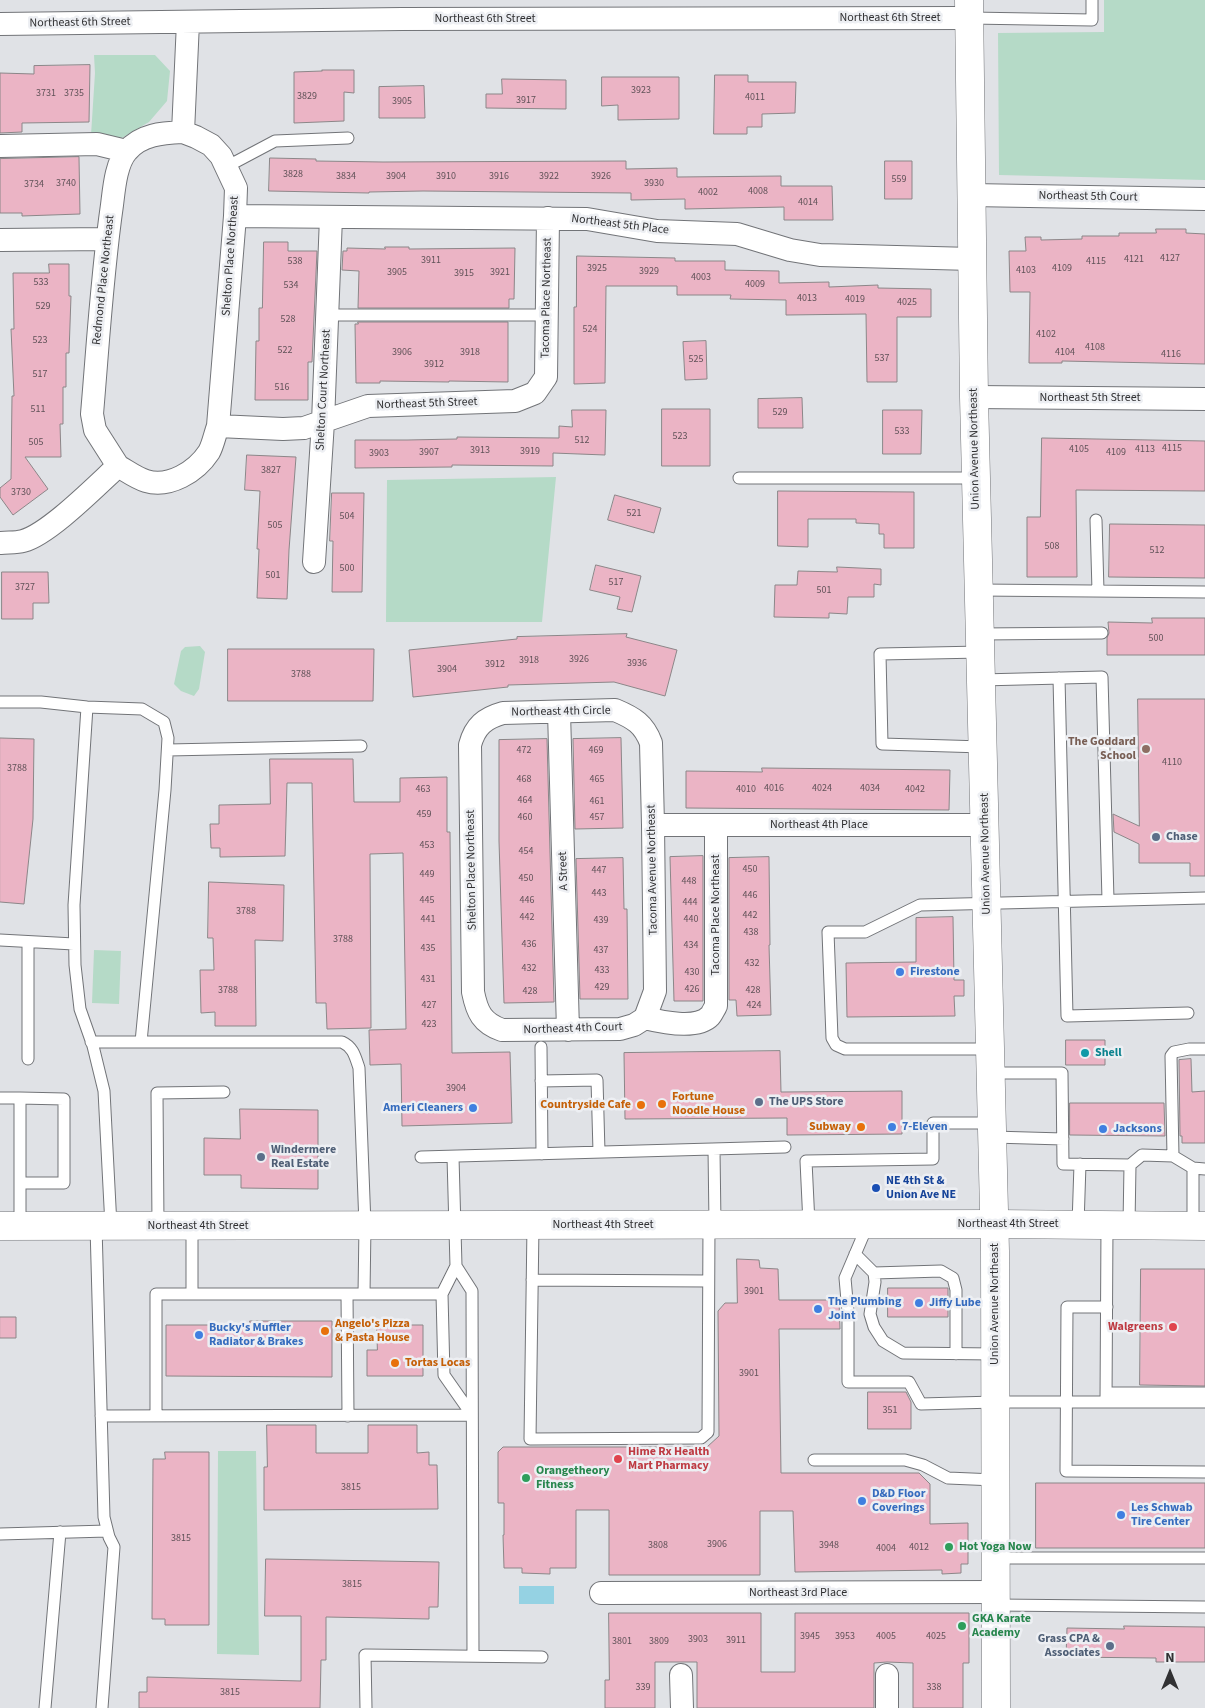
<!DOCTYPE html>
<html>
<head>
<meta charset="utf-8">
<style>
  body { margin:0 }
  #map { position:relative; width:1205px; height:1708px; overflow:hidden; background:#e0e2e6; font-family:"Source Sans 3",sans-serif }
  canvas { display:block }
  .north { position:absolute; left:1145px; top:1648px; width:50px; height:50px; -webkit-text-stroke:4px #edeff3; paint-order:stroke; rotate:0deg; font-size:14px; font-weight:700; line-height:20px; text-align:center; color:#313133 }
  .north::after { content:''; display:block; margin:auto; width:18px; height:22px; background:#313133; clip-path:polygon(50% 0,100% 100%,50% 72%,0 100%) }
</style>
</head>
<body>
<div id="map">
<canvas width="1205" height="1708"></canvas>
<div class="north">N</div>
</div>
<script>
const g = document.querySelector('canvas').getContext('2d');
g.lineJoin = 'round';
function paint(path, color) {
  g.fillStyle = color;
  g.fill(path, 'evenodd');
}
function strokePath(path, color, width, dash) {
  g.strokeStyle = color;
  g.lineWidth = width;
  g.lineCap = dash ? 'butt' : 'round';
  g.setLineDash(dash || []);
  g.stroke(path);
}
function label(font, color, halo, rows, align = 'center') {
  g.font = font + ' "Source Sans 3",sans-serif';
  g.lineWidth = 5;
  g.setLineDash([]);
  g.textBaseline = 'middle';
  g.strokeStyle = halo;
  g.fillStyle = color;
  for (const [text, x, y, turn = 0] of rows) {
    g.save();
    g.translate(x, y);
    g.rotate((+turn || 0) * Math.PI / 180);
    g.textAlign = isNaN(turn) ? turn : align;
    if (halo) g.strokeText(text, 0, 0);
    g.fillText(text, 0, 0);
    g.restore();
  }
}
paint(new Path2D(`
  M1104 0H1205V180L999 175 998 33 1104 32Z
  M94 55H155L170 71 167 101 149 122 120 139 91 135 95 73Z
  M556 477 542 622H386L387 480Z
  M200 646 205 652 199 689 194 696 181 691 174 684 181 651 185 647Z
  M94 950 121 951 119 1004 92 1003Z
  M218 1451H256L259 1655 217 1654Z`), '#b5dac7');
paint(new Path2D(`
  M519 1586H554V1604H519Z`), '#95d2e3');
const building = new Path2D(`
  M90 65 89 122 22 123V132L0 133V73L34 74V66Z
  M322 70H354V93L344 92V121L294 123V72L322 71Z
  M715 75H748V82H796L795 113 762 114V127H747V134H714Z
  M602 77H679V119L618 120V105L602 106Z
  M502 79 566 80V109L486 108V94H502Z
  M424 86 425 118H379V87Z
  M79 157 80 214 22 216V213H0V159Z
  M270 158 316 159V161L383 162 626 161V169L677 168V177L781 176V186H832L833 220H784V207L685 209V199L631 200V193L423 191 369 192V193L269 191Z
  M885 161H912V199H885Z
  M1156 229H1186V233L1205 234V364L1062 361V363H1029L1030 292H1010L1009 251H1026L1025 237H1041V240L1082 239V236H1119V233H1156Z
  M264 242H288V251H317L312 362H308V400H255L256 341H259V308H262Z
  M385 247H409V249L515 248 514 299H509V308H358L359 271 342 270 343 251H347V248L385 249Z
  M577 256 675 258V261H725V270L779 271V283L829 282V287L878 285V288L931 289V317H897V382H867L866 314 786 315V300L730 299 731 295H677V286H606L605 383 574 384V307H576Z
  M49 264H69V296H71L69 353H66V387H63V424H60L61 457H25L48 489 13 515 0 497V488L11 479 12 396H14L11 329H14L13 273H49Z
  M358 322H508V382L449 381V382L380 381V383H356L355 324H358Z
  M706 341 707 379 685 380 683 342Z
  M802 398 803 428H758V399Z
  M662 409H710V466H662Z
  M572 410H606L605 455 553 453V466L452 465V467L355 468V440H407L457 439V437L559 438V426L572 427Z
  M883 410H922L921 454H883Z
  M1042 438 1205 441V491L1076 490 1077 577H1027V517H1040Z
  M247 455 296 457 289 550 287 599 257 598 259 549H257L260 491 245 490Z
  M778 491 914 492V548H884V534H879V524L856 523V519H808V547L778 546Z
  M332 493H364L362 592H332L333 541H330Z
  M615 495 661 508 654 533 608 520Z
  M1110 524 1205 525V578L1109 577Z
  M596 565 641 576 632 612 617 609 620 597 590 590Z
  M837 567 881 569V585L874 584V597H848L847 614 829 613V618L774 617 775 585H797L798 571 837 572Z
  M2 572H48L49 603H33V619H2Z
  M1152 618H1205V655H1107V638L1109 633 1108 622 1152 623Z
  M627 634 626 637 677 650 665 696 614 682 508 685V687L413 697 409 650 517 639V637Z
  M228 649H374L373 701H228Z
  M1138 699H1205V876H1190V863H1139V844L1114 832 1113 814 1139 826Z
  M0 738 34 739 33 819 24 904 0 902Z
  M621 738 623 828 575 829 573 739Z
  M547 739 554 1002 504 1003 499 841V740Z
  M270 759H353L354 802H400V778L447 777V832H450L452 1053 510 1052 512 1123 402 1126 401 1064 370 1065 369 1030 406 1029 403 853 370 854 371 1028 327 1029 326 1003H316L312 783H287L285 856 220 857V848H211L210 824H219V805L270 804Z
  M762 768 950 770 949 810 686 808V771L762 772Z
  M703 856V1001H674L670 857Z
  M769 857 770 945H769L771 1015 737 1016 736 1000H729V858Z
  M623 858 624 909H627L628 999H580L576 859Z
  M209 882 284 885 283 941 255 940 256 1026H215V1012L201 1013 200 970H214L213 938H208Z
  M953 917 954 980H964V996H954L955 1016 847 1017 846 963 916 962V918Z
  M1066 1040H1105V1065H1066Z
  M780 1051 781 1092 902 1091V1134L787 1135V1118L625 1119 624 1053Z
  M1191 1059 1192 1092 1205 1091V1143H1182V1136H1180L1179 1060Z
  M1070 1103H1164L1165 1136 1070 1135Z
  M240 1109 318 1110V1189L241 1188V1175H204V1138L240 1139Z
  M737 1259 759 1260 760 1268 778 1269 779 1300H839L840 1329H779L781 1473H919L930 1484V1524L968 1523V1564H961V1573L942 1574V1570L795 1572 793 1511H760V1575H609V1510H576V1568H550V1574L522 1573V1568H504L503 1535H504V1503H498V1452L503 1447H707L719 1436 718 1311 725 1303H737Z
  M1141 1269H1205V1386L1140 1385Z
  M888 1288H948V1317H888Z
  M0 1317H16V1338H0Z
  M250 1321H332V1377L166 1376V1325H250Z
  M377 1325H423V1376H367V1350H377Z
  M868 1392H906L911 1402V1429H868Z
  M267 1425H316V1453H368V1425H417V1453L429 1452V1465H437L438 1509 264 1510V1467H267Z
  M165 1452H209V1625H165V1619H152L153 1459H165Z
  M1036 1483H1205V1548H1036Z
  M266 1559 439 1562 438 1607H429V1619L326 1617V1660H321L320 1708H139V1692H147V1677L301 1681V1616H265Z
  M609 1613H761V1672H795V1613H969V1663H963V1708H913V1663L887 1662 874 1663V1708H697V1662H655V1708H605V1680H609Z
  M1124 1626 1205 1627V1662H1156V1658L1066 1657 1067 1628 1124 1629Z`);
paint(building, '#ebb4c5');
strokePath(building, '#8b8688', 1);
const service = new Path2D(`
  M970 18 1092 20V0
  M226 167 275 141 348 138
  M327 315H547
  M739 478H976
  M1096 520 1098 591
  M979 590 1205 592
  M980 634 1102 633
  M981 652 880 654 882 744 983 747
  M1059 678 1067 1016 1188 1013
  M981 680 1102 677 1108 900
  M0 702H41L87 707 142 709 164 722 168 738 165 790 141 1042
  M87 707 74 905 75 965 80 1009 93 1046 104 1091 111 1226
  M168 750 361 746
  M0 940 74 944
  M28 942V1059
  M91 1042H342C353 1047 355 1056 359 1068L365 1225 364 1294
  M541 1047 542 1154
  M991 1049H845L836 1045 832 1038 828 932H865L920 905 1205 898
  M991 1073H1062L1063 1164 1130 1165 1142 1155 1173 1156 1193 1168 1205 1169
  M541 1081 597 1080 599 1152
  M0 1098H20V1226
  M20 1098 64 1099V1183H20
  M993 1137 1063 1139
  M714 1149 715 1224
  M1173 1156 1171 1056 1174 1052 1189 1049H1205
  M421 1157 785 1147
  M453 1157 456 1266 472 1291 473 1656
  M1193 1168V1226
  M809 1224 806 1161 933 1159V1123H992
  M868 1224 845 1278 848 1312V1382H909L921 1404 995 1402H1205
  M533 1225 530 1439 701 1438 708 1432 709 1224
  M1078 1225 1080 1164
  M1129 1225 1130 1165
  M96 1226 104 1517 109 1537 114 1547 102 1708
  M158 1226 157 1093 224 1092
  M192 1226V1294H442
  M855 1254 874 1273 875 1282 870 1314 874 1327 883 1341 903 1353 995 1354
  M874 1273 941 1271 953 1278 956 1290V1354
  M532 1280 708 1281
  M347 1294 348 1416
  M1107 1307H1067L1066 1471 1205 1472
  M1106 1393H1205
  M1106 1402 1107 1225
  M101 1416 472 1415 444 1375 442 1294 456 1266
  M156 1416V1294H192
  M814 1460H905L923 1465 948 1478 995 1480
  M0 1534 107 1531
  M996 1558H1205
  M996 1605 1205 1607
  M45 1708 60 1532
  M366 1708 365 1655 542 1657`);
const minor = new Path2D(`
  M188 22 183 132 196 137 211 145 221 156 236 188 235 216 218 426
  M0 24 402 19 970 18
  M0 146 97 144 126 151
  M971 195 1205 199
  M235 216 587 219 657 231 737 234 790 250 820 255 972 259
  M0 240 107 239
  M974 397 1205 399
  M118 466 95 430 92 414C98 344 102 274 112 205 114 189 116 163 127 151 141 134 163 133 183 132
  M0 543C7 542 16 543 23 541 49 534 96 486 118 466 127 471 136 478 146 481 169 488 196 472 209 452 213 445 215 434 218 426L283 429 304 428 368 406 515 401 535 393 546 377 548 218
  M314 562 323 422 331 217
  M559 712 568 1030
  M653 825H985
  M645 1018 655 991 653 825 651 743C644 724 634 718 615 710L503 713C485 718 475 726 470 745L473 992C477 1012 482 1023 502 1030L620 1029 634 1025 645 1018C661 1022 697 1030 710 1016 712 1014 714 1009 716 1006V825
  M601 1593 996 1592
  M681 1675 682 1708
  M887 1675V1708`);
const tertiary = new Path2D(`
  M969 0 974 397 995 1251 996 1708`);
const secondary = new Path2D(`
  M0 1226 995 1224 1205 1226`);
strokePath(service, '#727478', 13);
strokePath(minor, '#727478', 24);
strokePath(tertiary, '#727478', 29);
strokePath(secondary, '#727478', 29);
strokePath(service, '#fff', 11);
strokePath(minor, '#fff', 22);
strokePath(tertiary, '#fff', 28);
strokePath(secondary, '#fff', 28);
for (const [x, y, r, color] of [
  [1146,749,5,"#8d6e63"],
  [1156,837,5,"#5c6f8a"],
  [900,972,5,"#3f7fe0"],
  [1085,1053,5,"#0f9aa8"],
  [759,1102,5,"#5c6f8a"],
  [662,1104,5,"#e8710a"],
  [641,1105,5,"#e8710a"],
  [473,1108,5,"#3f7fe0"],
  [861,1127,5,"#e8710a"],
  [892,1127,5,"#3f7fe0"],
  [1103,1129,5,"#3f7fe0"],
  [261,1157,5,"#5c6f8a"],
  [876,1188,5,"#1a4fb4"],
  [919,1303,5,"#3f7fe0"],
  [818,1309,5,"#3f7fe0"],
  [1173,1327,5,"#e0444e"],
  [325,1331,5,"#e8710a"],
  [199,1335,5,"#3f7fe0"],
  [395,1363,5,"#e8710a"],
  [618,1459,5,"#e0444e"],
  [526,1478,5,"#2e9e5b"],
  [862,1501,5,"#3f7fe0"],
  [1121,1515,5,"#3f7fe0"],
  [949,1547,5,"#2e9e5b"],
  [962,1626,5,"#2e9e5b"],
  [1110,1646,5,"#5c6f8a"]
]) {
  const dot = new Path2D();
  dot.arc(x, y, r, 0, 2 * Math.PI);
  g.fillStyle = color;
  g.fill(dot);
  strokePath(dot, '#edeff3', 2);
}
label('10px', '#605258', null, [
  ["3923",641,91],
  ["3731",46,94],
  ["3735",74,94],
  ["3829",307,97],
  ["4011",755,98],
  ["3917",526,101],
  ["3905",402,102],
  ["3828",293,175],
  ["3834",346,177],
  ["3904",396,177],
  ["3910",446,177],
  ["3916",499,177],
  ["3922",549,177],
  ["3926",601,177],
  ["559",899,180],
  ["3740",66,184],
  ["3930",654,184],
  ["3734",34,185],
  ["4008",758,192],
  ["4002",708,193],
  ["4014",808,203],
  ["4127",1170,259],
  ["4121",1134,260],
  ["3911",431,261],
  ["538",295,262],
  ["4115",1096,262],
  ["3925",597,269],
  ["4109",1062,269],
  ["4103",1026,271],
  ["3929",649,272],
  ["3905",397,273],
  ["3921",500,273],
  ["3915",464,274],
  ["4003",701,278],
  ["533",41,283],
  ["4009",755,285],
  ["534",291,286],
  ["4013",807,299],
  ["4019",855,300],
  ["4025",907,303],
  ["529",43,307],
  ["528",288,320],
  ["524",590,330],
  ["4102",1046,335],
  ["523",40,341],
  ["4108",1095,348],
  ["522",285,351],
  ["3906",402,353],
  ["3918",470,353],
  ["4104",1065,353],
  ["4116",1171,355],
  ["537",882,359],
  ["525",696,360],
  ["3912",434,365],
  ["517",40,375],
  ["516",282,388],
  ["511",38,410],
  ["529",780,413],
  ["533",902,432],
  ["523",680,437],
  ["512",582,441],
  ["505",36,443],
  ["4115",1172,449],
  ["4105",1079,450],
  ["4113",1145,450],
  ["3913",480,451],
  ["3919",530,452],
  ["3907",429,453],
  ["4109",1116,453],
  ["3903",379,454],
  ["3827",271,471],
  ["3730",21,493],
  ["521",634,514],
  ["504",347,517],
  ["505",275,526],
  ["508",1052,547],
  ["512",1157,551],
  ["500",347,569],
  ["501",273,576],
  ["517",616,583],
  ["3727",25,588],
  ["501",824,591],
  ["500",1156,639],
  ["3926",579,660],
  ["3918",529,661],
  ["3936",637,664],
  ["3912",495,665],
  ["3904",447,670],
  ["3788",301,675],
  ["472",524,751],
  ["469",596,751],
  ["4110",1172,763],
  ["3788",17,769],
  ["468",524,780],
  ["465",597,780],
  ["4016",774,789],
  ["4024",822,789],
  ["4034",870,789],
  ["463",423,790],
  ["4010",746,790],
  ["4042",915,790],
  ["464",525,801],
  ["461",597,802],
  ["459",424,815],
  ["460",525,818],
  ["457",597,818],
  ["453",427,846],
  ["454",526,852],
  ["450",750,870],
  ["447",599,871],
  ["449",427,875],
  ["450",526,879],
  ["448",689,882],
  ["443",599,894],
  ["446",750,896],
  ["445",427,901],
  ["446",527,901],
  ["444",690,903],
  ["3788",246,912],
  ["442",750,916],
  ["442",527,918],
  ["441",428,920],
  ["440",691,920],
  ["439",601,921],
  ["438",751,933],
  ["3788",343,940],
  ["436",529,945],
  ["434",691,946],
  ["435",428,949],
  ["437",601,951],
  ["432",752,964],
  ["432",529,969],
  ["433",602,971],
  ["430",692,973],
  ["431",428,980],
  ["429",602,988],
  ["426",692,990],
  ["3788",228,991],
  ["428",753,991],
  ["428",530,992],
  ["427",429,1006],
  ["424",754,1006],
  ["423",429,1025],
  ["3904",456,1089],
  ["3901",754,1292],
  ["3901",749,1374],
  ["351",890,1411],
  ["3815",351,1488],
  ["3815",181,1539],
  ["3906",717,1545],
  ["3808",658,1546],
  ["3948",829,1546],
  ["4012",919,1548],
  ["4004",886,1549],
  ["3815",352,1585],
  ["3945",810,1637],
  ["3953",845,1637],
  ["4005",886,1637],
  ["4025",936,1637],
  ["3903",698,1640],
  ["3911",736,1641],
  ["3801",622,1642],
  ["3809",659,1642],
  ["339",643,1688],
  ["338",934,1688],
  ["3815",230,1693]
]);
label('12px', '#313133', '#edeff3', [
  ["Northeast 6th Street",890,18],
  ["Northeast 6th Street",485,19],
  ["Northeast 6th Street",80,23,-1],
  ["Northeast 5th Court",1088,197,1],
  ["Northeast 5th Place",620,225,7],
  ["Shelton Place Northeast",231,256,-86],
  ["Redmond Place Northeast",104,280,-84],
  ["Tacoma Place Northeast",547,298,-89],
  ["Shelton Court Northeast",324,390,-87],
  ["Northeast 5th Street",1090,398],
  ["Northeast 5th Street",427,404,-2],
  ["Union Avenue Northeast",975,449,-91],
  ["Northeast 4th Circle",561,712,-1],
  ["Northeast 4th Place",819,825],
  ["Union Avenue Northeast",986,854,-91],
  ["Shelton Place Northeast",472,870,-91],
  ["Tacoma Avenue Northeast",653,870,-91],
  ["A Street",564,871,-92],
  ["Tacoma Place Northeast",716,915,-90],
  ["Northeast 4th Court",573,1029,-2],
  ["Northeast 4th Street",1008,1224],
  ["Northeast 4th Street",603,1225],
  ["Northeast 4th Street",198,1226],
  ["Union Avenue Northeast",995,1304,-90],
  ["Northeast 3rd Place",798,1593]
]);
label('bold 12px', '#785e54', '#edeff3', [
  ["The Goddard",1136,742],
  ["School",1136,756]
], 'right');
label('bold 12px', '#4e5e75', '#edeff3', [
  ["Chase",1166,837],
  ["The UPS Store",769,1102],
  ["Windermere",271,1150],
  ["Real Estate",271,1164],
  ["Grass CPA &",1100,1639,"right"],
  ["Associates",1100,1653,"right"]
], 'left');
label('bold 12px', '#366cbe', '#edeff3', [
  ["Firestone",910,972],
  ["Ameri Cleaners",463,1108,"right"],
  ["7-Eleven",902,1127],
  ["Jacksons",1113,1129],
  ["The Plumbing",828,1302],
  ["Joint",828,1316],
  ["Jiffy Lube",929,1303],
  ["Bucky's Muffler",209,1328],
  ["Radiator & Brakes",209,1342],
  ["D&D Floor",872,1494],
  ["Coverings",872,1508],
  ["Les Schwab",1131,1508],
  ["Tire Center",1131,1522]
], 'left');
label('bold 12px', '#0d838f', '#edeff3', [
  ["Shell",1095,1053]
], 'left');
label('bold 12px', '#c56008', '#edeff3', [
  ["Fortune",672,1097],
  ["Noodle House",672,1111],
  ["Countryside Cafe",631,1105,"right"],
  ["Subway",851,1127,"right"],
  ["Angelo's Pizza",335,1324],
  ["& Pasta House",335,1338],
  ["Tortas Locas",405,1363]
], 'left');
label('bold 12px', '#164399', '#edeff3', [
  ["NE 4th St &",886,1181],
  ["Union Ave NE",886,1195]
], 'left');
label('bold 12px', '#be3a42', '#edeff3', [
  ["Walgreens",1163,1327],
  ["Hime Rx Health",628,1452,"left"],
  ["Mart Pharmacy",628,1466,"left"]
], 'right');
label('bold 12px', '#27864d', '#edeff3', [
  ["Orangetheory",536,1471],
  ["Fitness",536,1485],
  ["Hot Yoga Now",959,1547],
  ["GKA Karate",972,1619],
  ["Academy",972,1633]
], 'left');
</script>
</body>
</html>
